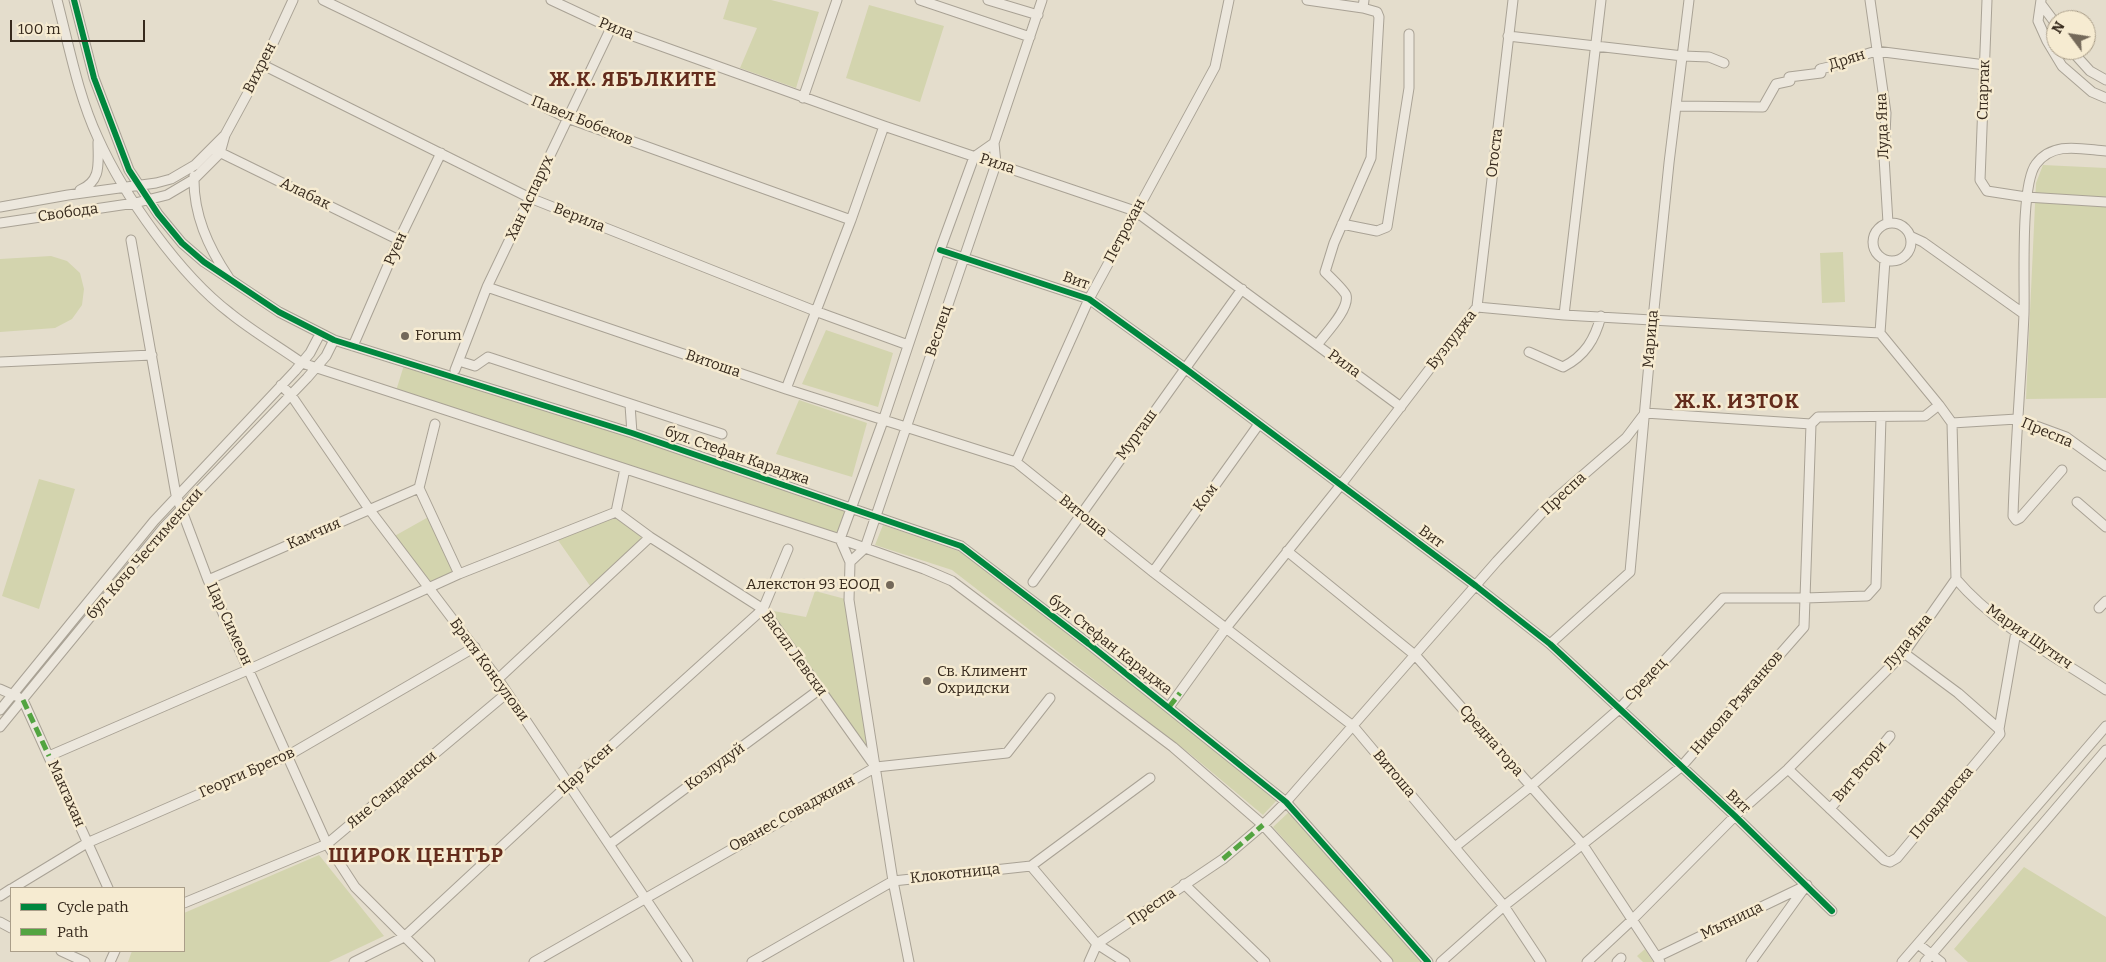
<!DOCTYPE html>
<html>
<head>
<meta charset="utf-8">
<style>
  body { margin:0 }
  #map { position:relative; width:2106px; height:962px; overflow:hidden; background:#e4ddcc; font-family:Bitter,serif }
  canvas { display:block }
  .legend { position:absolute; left:10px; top:887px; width:175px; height:65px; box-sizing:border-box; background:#f6ebd1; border:1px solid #aa9e89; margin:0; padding:6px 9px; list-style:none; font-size:15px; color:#372a1d }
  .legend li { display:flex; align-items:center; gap:10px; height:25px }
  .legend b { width:25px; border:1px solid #aa9e89 }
  .north { position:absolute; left:2046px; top:10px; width:50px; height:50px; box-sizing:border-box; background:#f6ebd1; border:1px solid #aa9e89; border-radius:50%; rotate:301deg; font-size:14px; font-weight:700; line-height:20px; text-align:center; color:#372a1d }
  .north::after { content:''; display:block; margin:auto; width:18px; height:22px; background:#74695a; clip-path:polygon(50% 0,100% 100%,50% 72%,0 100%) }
  .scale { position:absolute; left:10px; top:20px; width:135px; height:22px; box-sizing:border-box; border:2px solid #372a1d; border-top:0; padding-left:6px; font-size:15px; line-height:18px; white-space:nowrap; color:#372a1d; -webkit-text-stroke:4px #f6ebd1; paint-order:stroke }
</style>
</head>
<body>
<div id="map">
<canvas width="2106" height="962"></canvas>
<ul class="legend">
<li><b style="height:6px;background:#00873e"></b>Cycle path</li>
<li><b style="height:6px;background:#53a441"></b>Path</li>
</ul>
<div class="north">N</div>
<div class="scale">100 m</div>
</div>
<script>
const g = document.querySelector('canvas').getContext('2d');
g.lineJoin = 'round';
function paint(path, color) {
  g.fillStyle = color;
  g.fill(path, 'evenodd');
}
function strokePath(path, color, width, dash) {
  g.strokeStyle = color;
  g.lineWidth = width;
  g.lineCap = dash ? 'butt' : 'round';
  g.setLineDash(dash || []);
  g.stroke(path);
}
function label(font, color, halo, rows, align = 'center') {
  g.font = font + ' Bitter,serif';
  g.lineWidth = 5;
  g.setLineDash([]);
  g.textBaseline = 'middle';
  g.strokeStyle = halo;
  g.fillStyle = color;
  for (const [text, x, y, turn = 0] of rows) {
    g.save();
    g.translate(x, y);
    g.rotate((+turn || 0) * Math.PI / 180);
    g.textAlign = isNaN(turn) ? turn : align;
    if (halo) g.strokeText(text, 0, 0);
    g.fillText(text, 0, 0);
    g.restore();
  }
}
paint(new Path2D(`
  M729 0H771L819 12 796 88 740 68 757 28 723 19Z
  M869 5 944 26 920 102 846 78Z
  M2043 165 2106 168V398L2026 399 2036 183Z
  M1843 252 1845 302 1822 303 1820 253Z
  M51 256 67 261 80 273 84 289 82 305 72 319 55 328 0 332V259Z
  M826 330 893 353 878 407 802 384Z
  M405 362 851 509 840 539 395 394Z
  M799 400 867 423 852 477 776 454Z
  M39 479 75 489 39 609 2 596Z
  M616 512 650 537 593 590 555 536Z
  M432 515 459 574 429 588 391 538Z
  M883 525 961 552 1092 652 1277 800 1263 815 1189 753 952 570 875 545Z
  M815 591 849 600 876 767 763 609 806 617Z
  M1289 812 1423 962H1394L1273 827Z
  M319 855 384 936 329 962H128L132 951H184V913Z
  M2024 867 2106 917V962H1968L1954 949Z
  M1645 949 1653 962H1643L1637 956Z`), '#d3d4ae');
const minor = new Path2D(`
  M57 0C69 46 78 95 98 138 124 196 180 275 230 313 252 331 278 346 302 363L840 539 924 569 952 581 1173 747 1263 825 1388 962
  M74 0 94 78 129 170 158 214 182 243 204 262 279 312 334 340 632 433 961 546 1089 644 1286 802 1428 962
  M323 0 567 118 851 220
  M551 0 611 28 884 126 1135 211 1401 407
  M920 0 1030 37
  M988 0 1038 15
  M1307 0 1363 8
  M1870 0 1886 113 1884 157 1888 223
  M1987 0 1980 180 1987 191 2026 197 2106 202
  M2041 0 2038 21 2047 41 2062 66 2092 92 2106 98
  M2041 4 2056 24
  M1508 36 1683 56 1709 57 1724 63
  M2071 50 2090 71 2106 80
  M263 65 530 198 815 311 908 345
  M803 98 837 0
  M1676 106 1763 107 1776 84 1790 81 1789 77 1821 73 1820 69 1842 64 1841 62 1876 51 1985 65
  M215 150 399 240
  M194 176C193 214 208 247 229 278
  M80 190C102 181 98 163 98 142
  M0 207 68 195 156 183 171 179 195 165 225 135
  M1873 242a19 19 0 1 1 38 0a19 19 0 1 1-38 0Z
  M0 223 135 203 167 195 194 179 220 153 225 135 263 65 293 0
  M1342 224 1377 231 1387 227 1409 88V34
  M1910 236 1923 242 2024 314
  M131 240 176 495 208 580 327 844 355 887 430 962
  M940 250 1089 299 1186 369 1476 586 1550 644 1735 816 1832 911
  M487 287 786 389 1016 462 1153 572 1353 726 1504 906 1541 962
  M1477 307 1564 315 1880 333
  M1477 307 1513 0
  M1564 315 1601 0
  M1317 345C1325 334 1350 309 1346 295 1344 290 1330 277 1325 272L1334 243 1371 158 1379 17 1377 12 1363 8 1364 0
  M353 346 399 240 441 153
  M1529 352 1563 367C1585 356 1595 339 1601 316
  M459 361 475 366 488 357 722 434
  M0 362 152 355
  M455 370 487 287 611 28
  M281 385 291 395 369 509 498 679 688 962
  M786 389 851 220 884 126
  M630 405 632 433
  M1952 423 2017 419 2066 437 2106 466
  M435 424 419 488 459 574
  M1016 462 1089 299 1215 67 1229 0
  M2062 470 2020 518 2016 520 2013 516C2015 448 2021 381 2024 314 2025 283 2020 185 2036 164 2053 141 2081 149 2106 151
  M2077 502 2106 527
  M616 512 650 537 763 609 874 765
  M1287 551 1416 656 1583 845 1660 962
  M850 562 865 548 996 164 994 143 1042 0
  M1153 572 1259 424
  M1956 579C1996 626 2055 656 2106 690
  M208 580 419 488
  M1033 582 1242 289
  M2099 608 2106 601
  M1550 644 1630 572 1653 319 1669 163 1689 0
  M498 679 650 537
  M0 689 18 697
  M23 700 108 888
  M1169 707 1226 628 1340 486 1477 307
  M0 710 154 521 295 371 310 353 320 334
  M0 727 164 527 307 378 326 356 334 340
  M1999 729 2016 632
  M49 756 250 669 459 574 616 512 625 469
  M1788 769 1884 860 1890 862 1897 858 2000 734 1999 729 1958 693 1904 653
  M1830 809 1890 736
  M610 844 820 689
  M1455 847 1530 787 1619 709 1723 598H1805L1867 596 1876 586 1881 417
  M1031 866 1097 944 1125 962
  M1184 884 1265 962
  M13 888 87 843 289 755 475 647
  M0 896 11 889
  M184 903 327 844 507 693
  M0 922 11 928
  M1918 944 1941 962
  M61 951 85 962
  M1657 957 1807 885
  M110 962 115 951
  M354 962 404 937 569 784 763 609 788 549
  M534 962 876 767 1007 753 1050 698
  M752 962 893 881 1031 866 1150 778
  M909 962 893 881 849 600 850 562 840 539 883 421 940 250 974 157 994 143
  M1089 962 1097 944 1223 859 1263 825 1286 802 1497 561 1552 502 1626 438 1645 413 1811 424 1818 417 1925 416 1939 405
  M1441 962 1504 906 1681 767 1804 627 1811 424
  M1587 962 1632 920 1735 816 1788 769 1904 653 1956 579 1952 423 1939 405 1880 333 1885 260
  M1617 962 1621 958
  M1751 962 1805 887
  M1902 962 2106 726
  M1925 962 2106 750`);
strokePath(minor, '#a9a295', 11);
strokePath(minor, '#ece7dd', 9);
strokePath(new Path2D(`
  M23 700 49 756
  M1169 707 1180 693
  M1223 859 1263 825`), '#53a441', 5, [10, 5]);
strokePath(new Path2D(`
  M74 0 94 78 129 170 158 214 182 243 204 262 279 312 334 340 632 433 961 546 1089 644 1286 802 1428 962
  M940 250 1089 299 1186 369 1476 586 1550 644 1735 816 1832 911`), '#00873e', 6);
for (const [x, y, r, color] of [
  [405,336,5,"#74695a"],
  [890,585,5,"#74695a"],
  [927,681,5,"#74695a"]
]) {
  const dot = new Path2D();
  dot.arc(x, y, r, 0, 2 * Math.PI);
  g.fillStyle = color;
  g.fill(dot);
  strokePath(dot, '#f6ebd1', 2);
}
label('15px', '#372a1d', '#f6ebd1', [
  ["Рила",616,29,22],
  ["Дрян",1847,60,-18],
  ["Вихрен",260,68,-63],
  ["Спартак",1984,90,-88],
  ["Павел Бобеков",582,121,22],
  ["Луда Яна",1883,126,-92],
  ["Огоста",1495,153,-83],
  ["Рила",997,164,18],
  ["Алабак",305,194,26],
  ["Хан Аспарух",530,198,-65],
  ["Свобода",68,213,-8],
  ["Верила",579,218,22],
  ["Петрохан",1125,231,-62],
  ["Руен",396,249,-66],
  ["Вит",1076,281,19],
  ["Веслец",939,331,-71],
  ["Марица",1651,339,-85],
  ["Бузлуджа",1452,340,-52],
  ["Витоша",713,364,19],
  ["Рила",1344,364,36],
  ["Преспа",2047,433,23],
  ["Мургаш",1137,435,-54],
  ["бул. Стефан Караджа",737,456,19],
  ["Преспа",1564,494,-43],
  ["Ком",1206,498,-54],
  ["Витоша",1083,516,39],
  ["Камчия",314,534,-24],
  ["Вит",1431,537,36],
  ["бул. Кочо Честименски",145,554,-49],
  ["Цар Симеон",229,624,65],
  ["Мария Шутич",2029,637,35],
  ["Луда Яна",1908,642,-51],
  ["бул. Стефан Караджа",1110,645,38],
  ["Васил Левски",794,654,54],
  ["Братя Консулови",489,670,54],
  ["Средец",1646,680,-47],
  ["Никола Ръжанков",1737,703,-49],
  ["Средна гора",1491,741,49],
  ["Козлудуй",715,767,-36],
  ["Цар Асен",586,769,-42],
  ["Вит Втори",1860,772,-50],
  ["Георги Брегов",247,773,-24],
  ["Витоша",1394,774,50],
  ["Яне Сандански",392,790,-40],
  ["Макгахан",66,794,66],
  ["Вит",1738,802,43],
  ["Пловдивска",1942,803,-50],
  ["Ованес Соваджиян",792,814,-29],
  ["Клокотница",955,874,-6],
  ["Преспа",1152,907,-34],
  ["Мътница",1732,921,-26]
]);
label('15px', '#372a1d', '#f6ebd1', [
  ["Forum",415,336],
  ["Алекстон 93 ЕООД",880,585,"right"],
  ["Св. Климент",937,672],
  ["Охридски",937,689]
], 'left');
g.letterSpacing = '1px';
label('bold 20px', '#642c1c', '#f6ebd1', [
  ["Ж.К. ЯБЪЛКИТЕ",633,80],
  ["Ж.К. ИЗТОК",1737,402],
  ["ШИРОК ЦЕНТЪР",416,856]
]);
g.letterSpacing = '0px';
</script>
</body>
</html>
